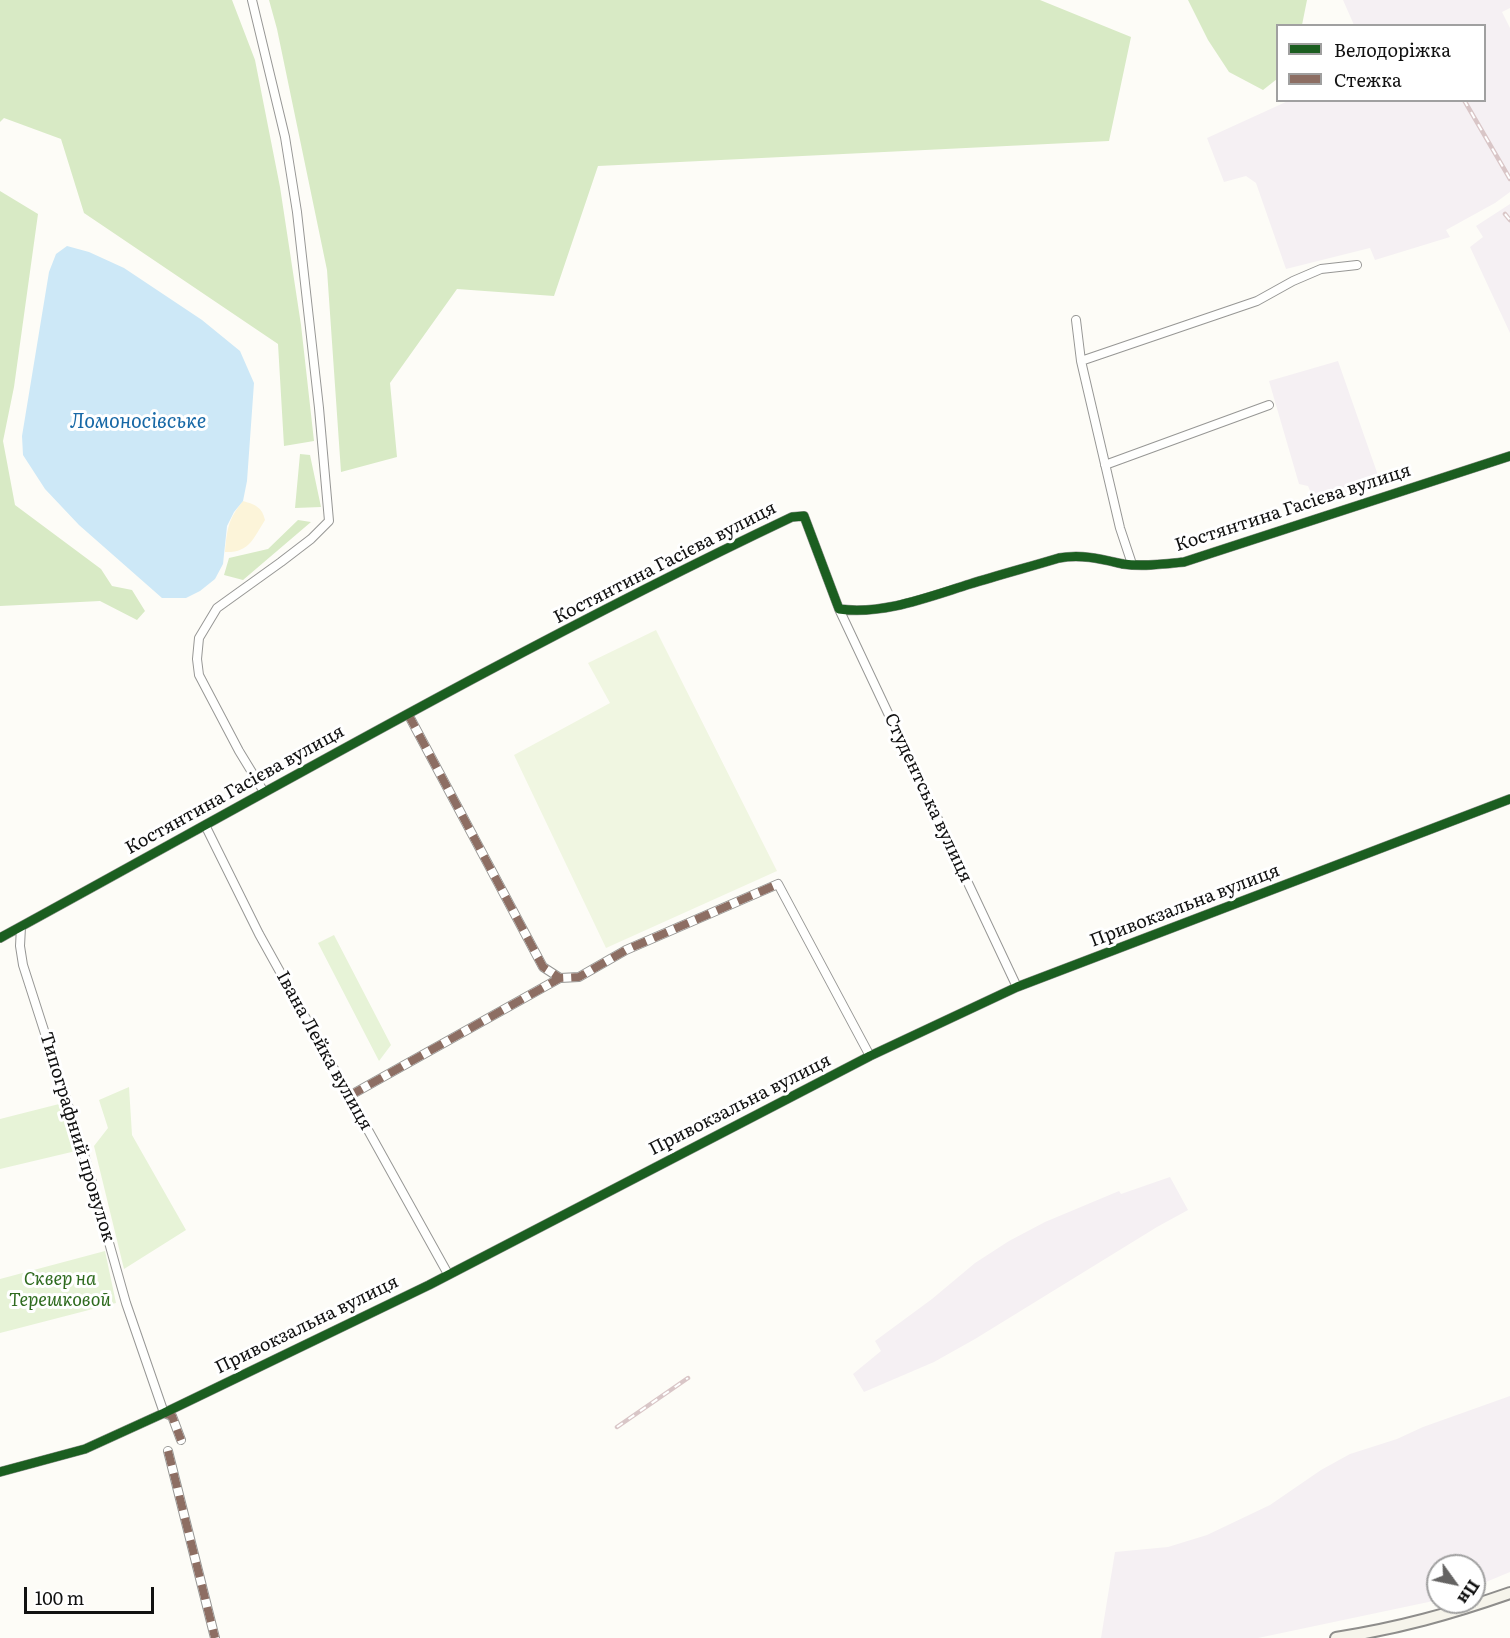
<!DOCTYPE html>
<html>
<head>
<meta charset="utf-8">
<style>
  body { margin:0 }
  #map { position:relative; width:1510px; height:1638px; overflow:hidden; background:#fdfcf7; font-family:Literata,serif }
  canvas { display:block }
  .legend { position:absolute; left:1276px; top:24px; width:210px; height:78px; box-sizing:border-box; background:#fff; border:2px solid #a0a0a0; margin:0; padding:8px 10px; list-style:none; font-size:18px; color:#111 }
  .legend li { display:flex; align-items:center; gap:12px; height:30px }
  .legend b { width:30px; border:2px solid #a0a0a0 }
  .north { position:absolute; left:1426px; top:1554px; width:60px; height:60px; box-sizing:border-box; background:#fff; border:2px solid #a0a0a0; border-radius:50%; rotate:123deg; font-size:16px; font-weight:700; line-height:24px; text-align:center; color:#111 }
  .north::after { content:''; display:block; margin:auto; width:21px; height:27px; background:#646362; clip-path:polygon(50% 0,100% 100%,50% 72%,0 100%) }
  .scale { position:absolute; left:24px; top:1587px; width:130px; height:27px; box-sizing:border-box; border:3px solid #111; border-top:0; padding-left:8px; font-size:18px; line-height:21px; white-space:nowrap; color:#111; -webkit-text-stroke:4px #fff; paint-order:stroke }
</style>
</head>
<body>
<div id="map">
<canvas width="1510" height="1638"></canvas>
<ul class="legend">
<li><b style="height:8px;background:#1b5e20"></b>Велодоріжка</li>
<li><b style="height:8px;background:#8d6e63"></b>Стежка</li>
</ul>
<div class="north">Пн</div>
<div class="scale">100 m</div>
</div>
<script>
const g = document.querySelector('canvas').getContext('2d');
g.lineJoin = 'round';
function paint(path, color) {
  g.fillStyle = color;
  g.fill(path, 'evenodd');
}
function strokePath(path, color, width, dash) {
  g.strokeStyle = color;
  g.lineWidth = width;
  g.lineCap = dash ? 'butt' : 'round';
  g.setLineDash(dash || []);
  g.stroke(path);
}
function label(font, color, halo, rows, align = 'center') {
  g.font = font + ' Literata,serif';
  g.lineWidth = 6;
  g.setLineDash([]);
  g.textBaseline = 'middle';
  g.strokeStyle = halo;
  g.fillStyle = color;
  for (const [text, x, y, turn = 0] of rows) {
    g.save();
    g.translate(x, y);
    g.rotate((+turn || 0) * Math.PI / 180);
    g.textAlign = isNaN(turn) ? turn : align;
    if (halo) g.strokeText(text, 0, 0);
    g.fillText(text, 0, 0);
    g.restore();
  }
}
paint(new Path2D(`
  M1343 0H1510V8L1502 12 1510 28V192L1495 203 1446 230 1450 237 1375 260 1370 248 1286 269 1256 183 1246 176 1224 182 1207 138 1288 101 1484 100V26L1354 25Z
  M1510 204V333L1470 247 1483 237 1476 226Z
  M1338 361 1380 481 1376 483 1377 489 1316 505 1308 486 1299 484 1269 381Z
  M1170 1177 1188 1210 1157 1227 975 1339 934 1362 864 1392 853 1374 881 1351 875 1341 932 1299 975 1263 1009 1241 1045 1222 1119 1191 1121 1194Z
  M1510 1396V1572L1474 1587V1566H1438V1600L1258 1638H1101L1115 1552 1168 1547 1207 1535 1270 1505 1321 1470 1350 1454 1397 1439 1423 1427Z`), '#f5f0f3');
paint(new Path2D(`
  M334 935 391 1045 379 1061 318 943Z
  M129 1087 132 1135 186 1230 124 1269 94 1146 108 1128 99 1100Z
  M63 1103 80 1150 0 1169V1119Z
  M105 1251 116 1303 0 1333V1279Z`), '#e7f3d7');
paint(new Path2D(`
  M0 0H232L255 60 280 187 301 325 314 441 284 446 278 344 84 213 61 139 4 118 0 122Z
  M269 0H1040L1131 37 1109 141 598 166 554 296 457 289 390 383 397 457 341 472 327 270 277 29Z
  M1188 0H1307L1302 25 1278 26 1277 79 1263 90 1229 72 1208 40Z
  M0 191 38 214 14 387 3 441 15 505 101 569 112 586 132 590 145 611 137 620 100 601 0 606Z
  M300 454 310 455 321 507 295 508Z
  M298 520 311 522 243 580 224 575 229 558 268 549Z`), '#d8eac5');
paint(new Path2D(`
  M243 501C256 505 262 507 265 520 253 539 249 553 225 552 227 530 228 519 243 501Z`), '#fcf4d9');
paint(new Path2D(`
  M656 630 777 871 606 948 514 755 610 703 588 663Z`), '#f0f6e1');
paint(new Path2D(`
  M67 246 89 252 124 268 202 320 240 351 254 383 247 481 243 501 234 512 227 526 223 564 215 579 200 591 186 598H162L79 525 45 489 23 455 22 436 49 272 56 254Z`), '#cde8f7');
const street = new Path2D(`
  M252 0 285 137 297 212 319 408 329 521 311 539 281 562 217 608 199 638 197 659 199 675 239 751 264 792
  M1076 320 1081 361 1120 528 1132 564
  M1081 361 1257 301 1293 281 1321 269 1357 265
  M1105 465 1269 405
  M839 609 1017 987
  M408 714 543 967 560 978
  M205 825 259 934 448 1274
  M21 927 20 946 23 965 86 1161 126 1303 164 1413 172 1416 181 1440
  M0 938C262 795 522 645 792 517L804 516 839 609C883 615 928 597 970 584 999 575 1029 567 1059 558 1082 554 1101 559 1123 564 1143 567 1165 564 1184 562L1510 456
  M349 1096 560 978 579 977 626 950 778 884 870 1056
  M168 1451 215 1638
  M0 1472 85 1449 164 1413 429 1285 870 1056 1017 987 1510 799`);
const secondary = new Path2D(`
  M1336 1638C1399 1628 1450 1614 1510 1593`);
strokePath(street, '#979795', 10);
strokePath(secondary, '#8e8d8b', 14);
strokePath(street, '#fffffe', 8);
strokePath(secondary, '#f6f4eb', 10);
const rail = new Path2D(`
  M1464 100 1510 179
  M1505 214 1510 220
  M617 1427 688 1378`);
strokePath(rail, '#d9c6c7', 4.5);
strokePath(rail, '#fff', 2, [7]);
strokePath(new Path2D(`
  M408 714 543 967 560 978
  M349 1096 560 978 579 977 626 950 778 884
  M164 1413 172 1416 181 1440
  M168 1451 215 1638`), '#8d6e63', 8, [15, 8]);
strokePath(new Path2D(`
  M0 938C262 795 522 645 792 517L804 516 839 609C883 615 928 597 970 584 999 575 1029 567 1059 558 1082 554 1101 559 1123 564 1143 567 1165 564 1184 562L1510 456
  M0 1472 85 1449 164 1413 429 1285 870 1056 1017 987 1510 799`), '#1b5e20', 9);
label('18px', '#111', '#fff', [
  ["Костянтина Гасієва вулиця",1293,508,-18],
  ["Костянтина Гасієва вулиця",665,563,-27],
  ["Костянтина Гасієва вулиця",235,790,-29],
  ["Студентська вулиця",928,798,65],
  ["Привокзальна вулиця",1185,906,-21],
  ["Івана Лейка вулиця",324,1051,61],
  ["Привокзальна вулиця",740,1105,-27],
  ["Типографний провулок",77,1137,73],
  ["Привокзальна вулиця",307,1325,-26]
]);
label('italic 18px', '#2f6b1f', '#fff', [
  ["Сквер на",60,1280],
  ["Терешковой",60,1301]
]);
label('italic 20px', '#1768a6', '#fff', [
  ["Ломоносівське",138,422]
]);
</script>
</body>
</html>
